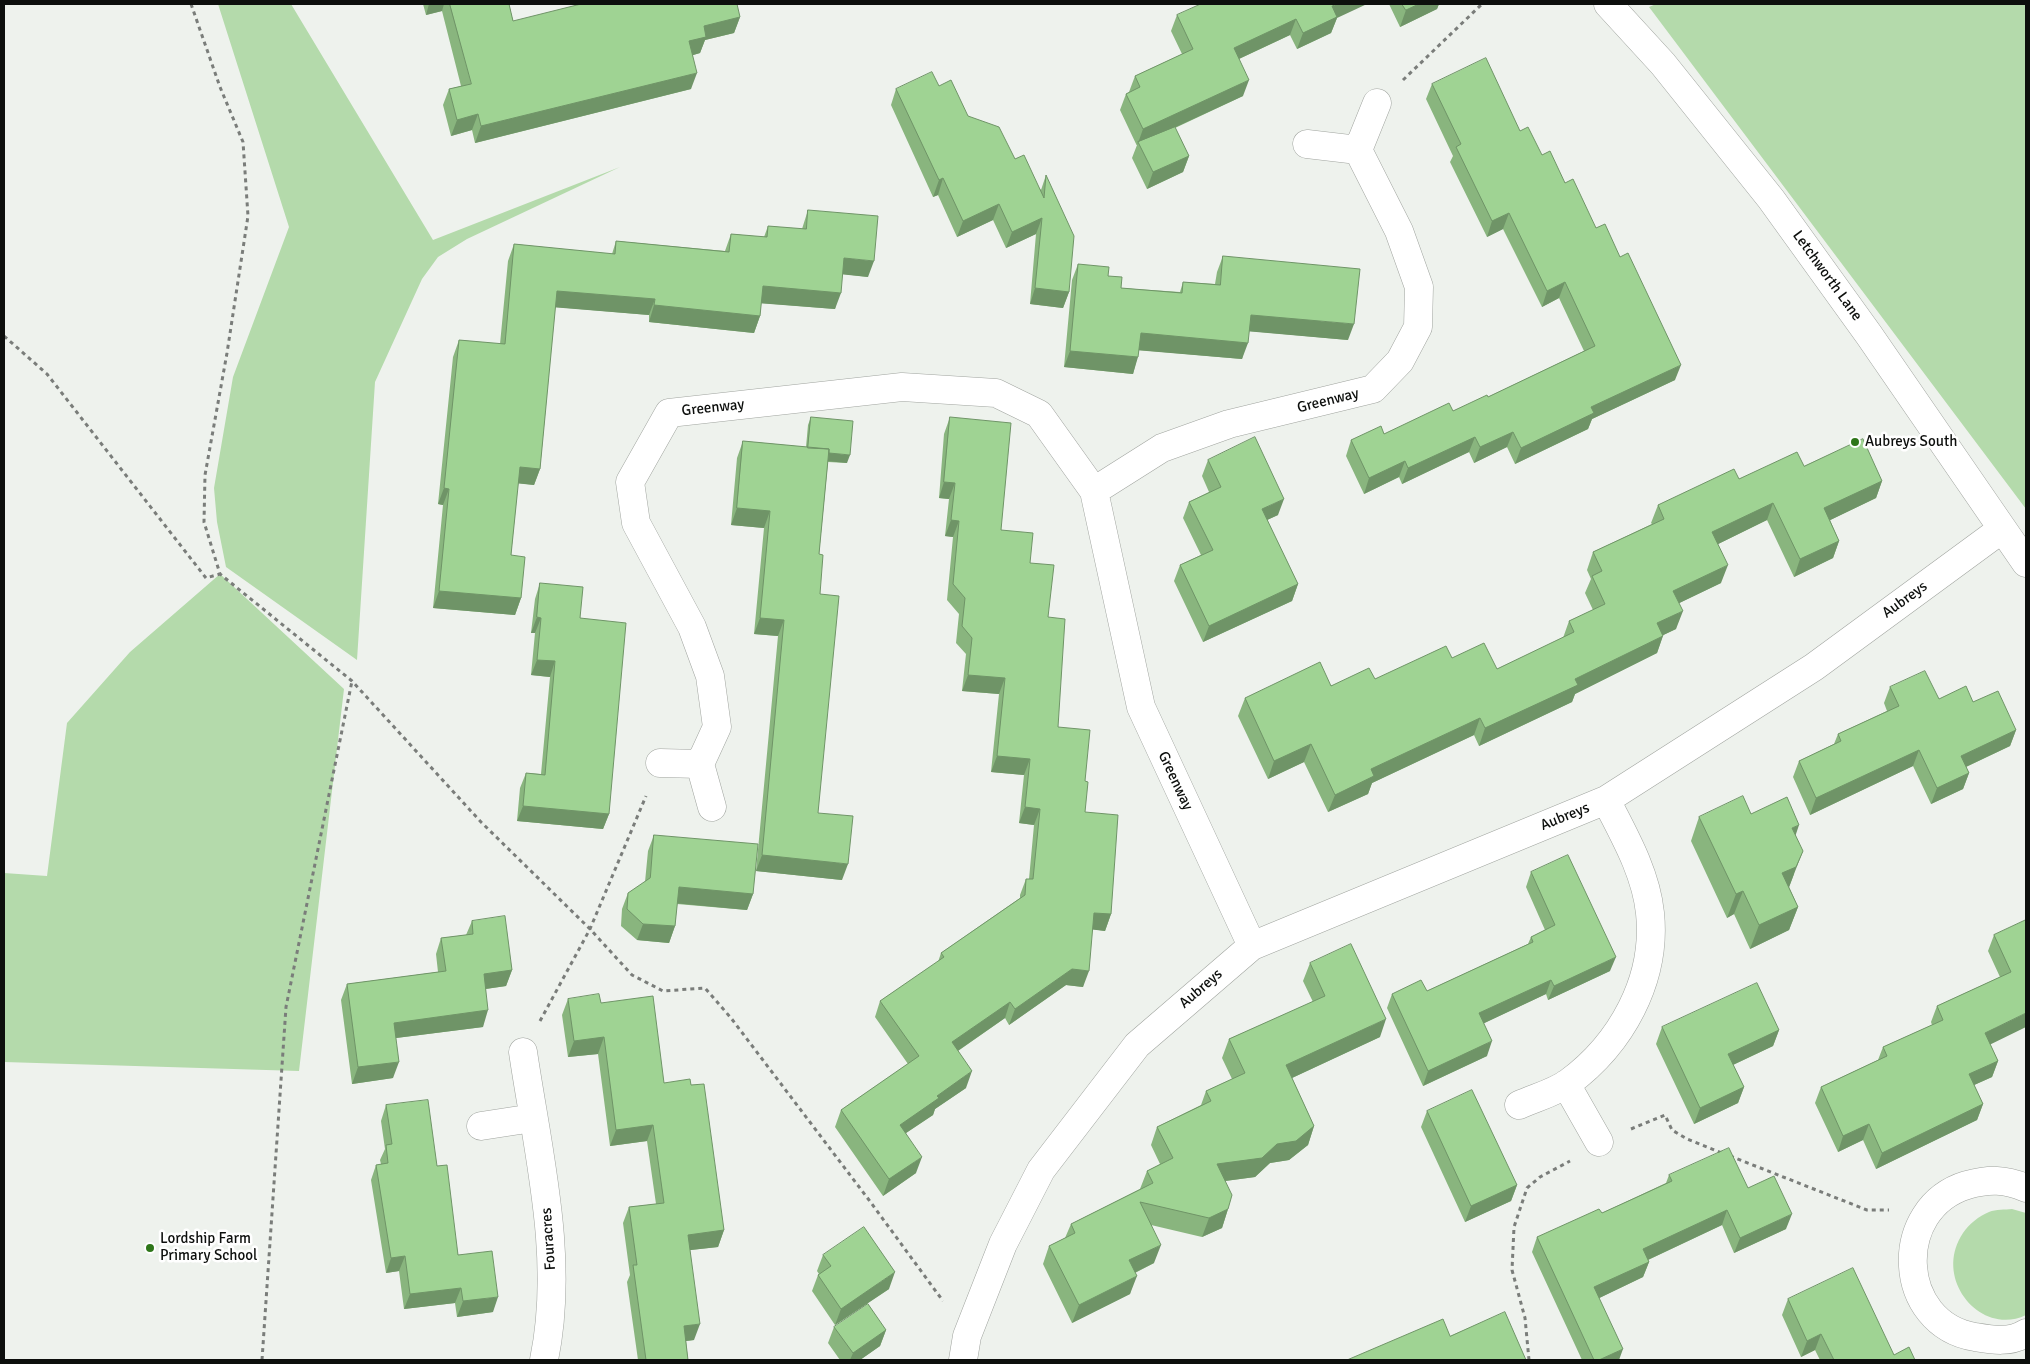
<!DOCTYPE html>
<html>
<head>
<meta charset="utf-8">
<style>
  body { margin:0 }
  #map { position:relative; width:2030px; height:1364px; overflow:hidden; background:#eef2ed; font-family:Signika,sans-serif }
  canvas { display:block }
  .frame { position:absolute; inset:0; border:5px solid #0d0f0d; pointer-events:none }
</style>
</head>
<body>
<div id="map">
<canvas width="2030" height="1364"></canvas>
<div class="frame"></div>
</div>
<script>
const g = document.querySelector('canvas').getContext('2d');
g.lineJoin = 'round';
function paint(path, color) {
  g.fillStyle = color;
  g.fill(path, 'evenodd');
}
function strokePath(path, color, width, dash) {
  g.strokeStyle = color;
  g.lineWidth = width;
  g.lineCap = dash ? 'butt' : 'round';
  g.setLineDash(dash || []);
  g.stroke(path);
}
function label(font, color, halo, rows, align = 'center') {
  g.font = font + ' Signika,sans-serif';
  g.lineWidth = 5;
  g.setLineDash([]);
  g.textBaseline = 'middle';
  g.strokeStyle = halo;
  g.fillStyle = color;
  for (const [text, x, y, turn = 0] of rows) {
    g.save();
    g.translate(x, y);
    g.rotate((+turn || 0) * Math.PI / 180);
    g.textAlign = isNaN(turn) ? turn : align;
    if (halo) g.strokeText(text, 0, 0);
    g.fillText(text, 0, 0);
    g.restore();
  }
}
paint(new Path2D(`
  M218 4H291L433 240 620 167 467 239 438 257 422 279 375 382 357 660 226 567 217 522 214 488 233 377 289 227Z
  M1656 4H2026V509L1649 7Z
  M220 574 344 689 299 1071 4 1062V873L47 876 67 723 130 652Z
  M2012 1209 2026 1213V1315C1981 1337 1932 1279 1963 1233 1969 1224 1979 1216 1989 1212 1996 1209 2005 1210 2012 1209Z`), '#b4daab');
const minor = new Path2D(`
  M1608 4 1663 64 1771 199 1869 335 2026 563
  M1358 150 1377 103
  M1094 491 1162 448 1229 424 1373 389 1400 361 1418 327 1419 287 1399 231 1358 150 1307 144
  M660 763 700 764
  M712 807 700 764 717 727 710 676 692 627 636 523 630 482 669 413 902 387 996 393 1039 414 1094 491 1141 707 1252 946
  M523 1052C538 1153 565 1259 544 1360
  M1566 1084 1599 1142
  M1519 1105C1534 1098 1554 1093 1568 1083 1621 1044 1657 980 1650 913 1646 873 1624 835 1606 800
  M481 1126 533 1118
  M2026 1188C2005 1179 1989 1179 1967 1185 1891 1208 1896 1324 1975 1337 1993 1340 2010 1343 2026 1333
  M963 1360 967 1336 1003 1244 1041 1170 1137 1045 1252 946 1606 800 1814 667 2002 529`);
strokePath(minor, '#a0a49f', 29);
strokePath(new Path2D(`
  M191 4 220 87 243 142 248 216 227 353 205 475 204 522 220 574 352 681 481 822 590 929 632 975 663 991 705 988 731 1018 869 1200 943 1301
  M1403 80 1482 4
  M4 336 47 374 206 578 220 574
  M540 1021 590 929 646 796
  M1631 1129 1665 1115 1672 1130 1687 1139 1722 1153
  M1730 1156 1867 1210H1889
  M262 1360 286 1007 352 681
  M1529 1360 1525 1318 1512 1270 1514 1227 1527 1188 1540 1177 1570 1161`), '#7a7d7a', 3, [4, 4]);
strokePath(minor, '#fff', 28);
paint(new Path2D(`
  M423 4H509L513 21 740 17 734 33 705 40 700 53 693 55 691 89 475 143 472 130 451 136 443 105 449 89 461 86 442 11 426 15Z
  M1389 4H1439L1437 9 1400 27Z
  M1177 15 1337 18 1331 33 1297 49 1290 35 1239 59 1243 96 1175 128 1189 156 1183 172 1147 189 1132 158 1137 145V146L1120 110 1126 94 1129 92 1135 76 1182 54 1171 31Z
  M1432 84 1520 131 1565 183 1596 228 1675 380 1592 419 1588 429 1515 464 1507 447 1474 463 1469 452 1402 484 1399 477 1364 494 1346 456 1351 440 1384 434 1453 411 1488 397 1584 351 1559 298 1542 307 1503 229 1487 237 1450 162 1453 156 1426 99Z
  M939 86 968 116 1015 159 1041 190 1046 175 1069 292 1063 308 1030 304 1036 234 1006 248 993 220 957 237 938 195 933 197 891 105 896 89Z
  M808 210 868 277 843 274 835 309 761 303 760 316 754 333 649 322V315L555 307 540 469 534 485 518 483 511 555 521 598 515 615 433 608 443 505 438 504 453 357 459 340 500 344 508 261 514 244 612 254 616 241 725 251 731 234 764 237 768 226 802 229Z
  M1223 256 1348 340 1249 331 1242 359 1139 350 1133 374 1064 367 1072 280 1078 264 1108 276 1121 288 1180 292 1183 282 1215 284 1217 272Z
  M811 417 847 463 828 462 819 554 818 813 842 880 756 871 778 636 754 634 764 528 731 525 737 458 743 441 806 447 808 425Z
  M950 417 1001 530 1030 563 1048 617 1058 727 1085 781V812L1111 914 1105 931 1092 929 1083 987 1066 985 1009 1025 1005 1018 958 1051 966 1088 935 1109 933 1115 906 1133 916 1173 883 1196 835 1127 841 1110 908 1064 875 1017 880 1001 938 962 941 953 1020 898V895L1026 879H1029L1034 825 1019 823 1024 775 991 772 999 694 962 691 966 654 956 643 959 614 947 600 953 537 945 536 949 499 939 498 944 434Z
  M1208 460 1278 515 1267 520 1298 584 1292 601 1203 642 1174 581 1180 565 1201 555 1183 518 1189 502 1209 492 1202 476Z
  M1804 466 1882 481 1876 498 1830 520 1839 541 1833 558 1794 577 1767 520 1718 544 1721 583 1679 603 1676 629 1663 635 1657 653 1575 694 1572 702 1479 746 1474 735 1372 783 1368 794 1328 812 1304 762 1268 779 1238 716 1245 698 1375 679 1452 658 1497 669 1563 638 1569 621 1593 610 1585 593 1591 579 1587 570 1593 552 1652 524 1651 523 1658 505 1739 479Z
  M540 583 580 618 609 814 603 829 517 821 520 788 526 773 541 774 550 677 531 675 535 633H531L535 599Z
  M1890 687 1939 699 1973 702 2016 730 2010 746 1966 767 1969 773 1963 789 1931 804 1913 766 1810 815 1793 777 1799 761 1834 744 1838 734 1887 711 1884 703Z
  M1751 814 1796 835 1794 874 1789 887 1798 907 1789 930 1750 949 1734 914 1727 918 1691 841 1699 817Z
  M654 835 753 894 747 910 677 904 675 926 669 943 637 940 621 926 622 909 628 893 645 882 648 851Z
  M1531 872 1610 971 1548 1000 1546 994 1484 1023 1487 1056 1423 1086 1387 1008 1392 994 1427 991 1528 944 1531 937 1545 930 1526 887Z
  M2026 920 1990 1044 1998 1061 1992 1077 1974 1085 1983 1104 1977 1120 1876 1169 1863 1140 1838 1152 1815 1103 1821 1087 1878 1060 1883 1047 1932 1025 1931 1022 1937 1006 2000 977 1988 951 1994 935Z
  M472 921 512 970 506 986 486 989 483 1027 396 1038 393 1078 352 1084 341 1000 347 984 438 972 436 954 441 938 466 935Z
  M1310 963 1380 1037 1292 1078 1314 1126 1308 1145 1289 1160 1270 1163 1255 1177 1225 1181 1228 1209 1222 1228 1202 1237 1151 1225 1154 1263 1135 1273 1130 1294 1072 1323 1043 1264 1049 1246 1065 1238 1071 1224 1140 1189 1147 1171 1160 1164 1151 1145 1157 1127 1201 1105 1206 1091 1232 1079 1222 1058 1229 1039 1313 1002 1303 981Z
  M568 999 601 1003 664 1083 691 1085 724 1230 718 1247 690 1250 694 1340 686 1341 688 1360H638L627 1282 630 1275 623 1223 629 1207 656 1204 647 1141 610 1146 598 1054 568 1057 562 1015Z
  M1662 1027 1779 1030 1773 1046 1733 1065 1744 1087 1738 1103 1694 1124 1656 1044Z
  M386 1105 437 1166 458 1255 493 1312 457 1317 455 1303 404 1309 399 1271 386 1273 371 1180 376 1165 381 1164 380 1160 385 1149 381 1121Z
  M1427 1111 1517 1185 1511 1201 1465 1222 1421 1127Z
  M1669 1175 1748 1188 1786 1229 1734 1253 1722 1225 1648 1260 1649 1262 1643 1277 1599 1298 1619 1360H1582L1532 1252 1537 1237 1602 1213 1666 1183Z
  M823 1255 889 1289 835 1325 812 1291 818 1275 819 1274 817 1271Z
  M1788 1299 1894 1355 1915 1360H1820L1815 1350 1801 1357 1782 1315Z
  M834 1327 886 1330 880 1346 860 1360H840L828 1343Z`), '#89b57e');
paint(new Path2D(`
  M429 4H444L442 11 426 15Z
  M1338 4H1367L1337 18 1331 33 1297 49 1303 33 1332 6Z
  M1419 4H1439L1437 9 1400 27 1406 10Z
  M740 17 734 33 705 40 700 53 683 58 689 41 704 26Z
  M1296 19 1290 35 1228 64 1234 48Z
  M697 73 691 89 475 143 481 126Z
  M1249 80 1243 96 1139 144 1138 142 1137 146 1143 129Z
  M478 114 472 130 451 136 457 120Z
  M1189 156 1183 172 1147 189 1153 172Z
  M943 178 938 195 933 197 939 180Z
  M999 204 993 220 957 237 963 221Z
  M1509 213 1503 229 1487 237 1492 221Z
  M1042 218 1036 234 1006 248 1012 232Z
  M844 258 874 261 868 277 839 274Z
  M1565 282 1559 298 1542 307 1547 291Z
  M763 286 841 293 835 309 757 303Z
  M1035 288 1069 292 1063 308 1030 304Z
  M557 291 655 299 649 315 551 307Z
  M654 305 760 316 754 333 649 322Z
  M1251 315 1354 324 1348 340 1245 331Z
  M1141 333 1248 343 1242 359 1135 350Z
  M1070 351 1138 357 1133 374 1064 367Z
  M1681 365 1675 380 1592 419 1588 429 1515 464 1521 448 1591 407Z
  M1513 432 1507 447 1474 463 1480 447Z
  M1475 437 1469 452 1402 484 1408 468Z
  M808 451 850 455 847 463 805 459Z
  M1405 461 1399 477 1364 494 1369 478Z
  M520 467 540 469 534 485 514 483Z
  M1882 481 1876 498 1818 526 1824 508Z
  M944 482 955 483 949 499 939 498Z
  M444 488 449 489 443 505 438 504Z
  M1284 499 1278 515 1256 525 1262 509Z
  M1773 503 1767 520 1706 550 1712 532Z
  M737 508 770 511 764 528 731 525Z
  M951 520 959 521 953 537 945 536Z
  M1839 541 1833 558 1794 577 1800 559Z
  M1728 565 1721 583 1667 609 1673 591Z
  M1298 584 1292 601 1203 642 1209 626Z
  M439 591 521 598 515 615 433 608Z
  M1683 611 1676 629 1651 641 1657 623Z
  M537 617 541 618 535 633H531Z
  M760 618 784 620 778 636 754 634Z
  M1663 636 1657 653 1575 694 1572 702 1479 746 1485 728 1575 679Z
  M537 660 555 661 550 677 531 675Z
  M968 675 1005 678 999 694 962 691Z
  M1480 718 1474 735 1372 783 1368 794 1328 812 1335 795 1371 769Z
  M2016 730 2010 746 1955 772 1961 756Z
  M1311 744 1304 762 1268 779 1274 761Z
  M1919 750 1913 766 1810 815 1816 798Z
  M997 756 1030 759 1024 775 991 772Z
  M1969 773 1963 789 1931 804 1937 788Z
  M523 806 609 814 603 829 517 821Z
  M1025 807 1040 809 1034 825 1019 823Z
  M1799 825 1791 849 1792 828Z
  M1803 851 1794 874 1788 890 1782 873Z
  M762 855 848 864 842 880 756 871Z
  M679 887 753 894 747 910 673 903Z
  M1743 891 1734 914 1727 918 1736 894Z
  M1798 907 1789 930 1750 949 1759 925Z
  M1094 913 1111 914 1105 931 1088 929Z
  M643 924 675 926 669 943 637 940Z
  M1616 957 1610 971 1548 1000 1554 986Z
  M1072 969 1089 971 1083 987 1066 985 1009 1025 1015 1009Z
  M512 970 506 986 478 990 484 974Z
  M1551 980 1546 994 1474 1028 1479 1013Z
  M1010 1002 1005 1018 946 1059 952 1042Z
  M488 1010 483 1027 388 1039 394 1023Z
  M2026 1013V1027L1979 1050 1985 1033Z
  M1386 1019 1380 1037 1279 1084 1286 1065Z
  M1779 1030 1773 1046 1722 1070 1728 1054Z
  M604 1037 598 1054 568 1057 574 1041Z
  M1492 1041 1487 1056 1423 1086 1428 1071Z
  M1998 1061 1992 1077 1963 1090 1969 1074Z
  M399 1062 393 1078 352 1084 358 1067Z
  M972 1071 966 1088 935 1109 933 1115 894 1141 900 1125 937 1096Z
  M1744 1087 1738 1103 1694 1124 1700 1108Z
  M1983 1104 1977 1120 1876 1169 1882 1153Z
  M1869 1124 1863 1140 1838 1152 1843 1136Z
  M653 1125 647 1141 610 1146 616 1130Z
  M1314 1126 1308 1145 1289 1160 1270 1163 1255 1177 1210 1183 1217 1164 1277 1144Z
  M922 1157 916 1173 883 1196 889 1179Z
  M1517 1185 1511 1201 1465 1222 1471 1206Z
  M1228 1209 1222 1228 1202 1237 1209 1218Z
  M1727 1210 1722 1225 1637 1265 1643 1249Z
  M1792 1214 1786 1229 1734 1253 1740 1238Z
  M724 1230 718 1247 682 1251 688 1235Z
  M1161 1245 1154 1263 1122 1279 1129 1260Z
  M405 1256 399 1271 386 1273 391 1258Z
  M1649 1262 1643 1277 1589 1303 1594 1287Z
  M895 1272 889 1289 835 1325 841 1309Z
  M1137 1276 1130 1294 1072 1323 1079 1305Z
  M461 1288 455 1303 404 1309 410 1294Z
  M498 1297 493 1312 457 1317 463 1301Z
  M700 1324 694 1340 678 1342 684 1326Z
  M886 1330 880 1346 860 1360H850L853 1353Z
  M1821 1334 1815 1350 1801 1357 1807 1341Z
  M1623 1349 1619 1360H1599Z`), '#6f9467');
const building = new Path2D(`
  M450 4H509L513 21 581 4H737L740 17 704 26 706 37 689 41 697 73 481 126 478 114 457 120 449 89 471 84Z
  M1201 4H1338L1332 6 1337 17 1303 33 1296 19 1234 48 1249 80 1143 129 1126 94 1140 87 1135 76 1193 49 1177 15Z
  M1402 4H1419L1406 10Z
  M1486 58 1520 131 1528 127 1542 155 1550 151 1565 183 1573 179 1596 228 1605 224 1620 257 1628 253 1681 365 1591 407 1594 413 1521 448 1513 432 1480 447 1475 437 1408 468 1405 461 1369 478 1351 440 1381 426 1384 434 1449 403 1453 411 1487 395 1488 397 1595 346 1565 282 1547 291 1509 213 1492 221 1456 147 1461 144 1432 84Z
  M932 72 939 86 951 80 968 116 999 127 1015 159 1024 155 1044 198 1046 175 1074 236 1069 292 1035 288 1042 218 1012 232 999 204 963 221 943 178 939 180 896 89Z
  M1175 127 1189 156 1153 172 1138 142Z
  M808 210 878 216 874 261 844 258 841 293 763 286 760 316 654 305 655 299 557 291 540 469 520 467 511 555 525 557 521 598 439 591 449 489 444 488 459 340 505 344 514 244 615 254 616 241 729 252 731 234 767 237 768 226 806 229Z
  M1223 256 1360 269 1354 324 1251 315 1248 343 1141 333 1138 357 1070 351 1078 264 1109 267 1108 276 1122 277 1121 288 1182 293 1183 282 1220 285Z
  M811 417 853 421 850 455 829 453V449L808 448Z
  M950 417 1011 423 1001 530 1033 533 1030 563 1054 565 1048 617 1065 619 1058 727 1090 730 1085 781 1088 782 1085 812 1118 815 1111 914 1094 913 1089 971 1072 969 1015 1009 1010 1002 952 1042 972 1071 937 1096 939 1098 900 1125 922 1157 889 1179 841 1110 919 1056 880 1001 944 957 941 953 1025 895 1026 879H1033L1040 809 1025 807 1030 759 997 756 1005 678 968 675 972 638 962 626 965 598 953 584 959 521 951 520 955 483 944 482Z
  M1255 437 1284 499 1262 509 1298 584 1209 626 1180 565 1213 550 1189 502 1221 487 1208 460Z
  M1863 439 1882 481 1824 508 1839 541 1800 559 1773 503 1712 532 1728 565 1673 591 1683 611 1657 623 1663 636 1575 679 1578 685 1485 728 1480 718 1371 769 1374 776 1335 795 1311 744 1274 761 1245 698 1320 662 1331 686 1369 668 1375 679 1446 646 1452 658 1484 643 1497 669 1574 632 1569 621 1605 604 1592 576 1602 571 1593 552 1664 519 1658 505 1734 469 1739 479 1797 452 1804 466Z
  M743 441 829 449 819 554 823 555 820 594 839 596 818 813 853 816 848 864 762 855 784 620 760 618 770 511 737 508Z
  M540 583 583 587 580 618 626 623 609 814 523 806 526 773 545 775 555 661 537 660 541 618 537 617Z
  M1925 671 1939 699 1966 686 1973 702 1998 691 2016 730 1961 756 1969 773 1937 788 1919 750 1816 798 1799 761 1841 741 1838 734 1899 706 1890 687Z
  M1743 796 1751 814 1787 797 1799 825 1792 828 1803 851 1796 867 1782 873 1798 907 1759 925 1743 891 1736 894 1699 817Z
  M654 835 758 844 753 894 679 887 675 926 643 924 627 909 628 893 650 878Z
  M1568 855 1616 957 1554 986 1551 980 1479 1013 1492 1041 1428 1071 1392 994 1421 980 1427 991 1533 942 1531 937 1555 925 1531 872Z
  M505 916 512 970 484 974 488 1010 394 1023 399 1062 358 1067 347 984 446 971 441 938 473 934 472 921Z
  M2026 920V1013L1985 1033 1998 1061 1969 1074 1983 1104 1882 1153 1869 1124 1843 1136 1821 1087 1887 1056 1883 1047 1943 1020 1937 1006 2011 972 1994 935Z
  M1351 944 1386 1019 1286 1065 1314 1126 1296 1141 1277 1144 1262 1158 1217 1164 1232 1195 1228 1209 1209 1218 1140 1202 1161 1245 1129 1260 1137 1276 1079 1305 1049 1246 1075 1233 1071 1224 1153 1183 1147 1171 1173 1158 1157 1127 1211 1101 1206 1091 1245 1073 1229 1039 1325 996 1310 963Z
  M1757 983 1779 1030 1728 1054 1744 1087 1700 1108 1662 1027Z
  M599 994 601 1003 653 996 664 1083 690 1079 691 1085 704 1084 724 1230 688 1235 700 1324 684 1326 688 1360H646L633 1265H637L629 1207 664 1203 653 1125 616 1130 604 1037 574 1041 568 999Z
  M1472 1090 1517 1185 1471 1206 1427 1111Z
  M428 1100 437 1166 447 1165 458 1255 492 1251 498 1297 463 1301 461 1288 410 1294 405 1256 391 1258 376 1165 388 1163 386 1145 392 1144 386 1105Z
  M1729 1148 1748 1188 1774 1176 1792 1214 1740 1238 1727 1210 1643 1249 1649 1262 1594 1287 1623 1349 1599 1360H1594L1537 1237 1599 1209 1602 1213 1635 1198 1672 1181 1669 1175Z
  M864 1227 895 1272 841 1309 818 1275 831 1266 823 1255Z
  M1853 1268 1894 1355 1909 1347 1915 1360H1834L1821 1334 1807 1341 1788 1299Z
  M868 1304 886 1330 853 1353 834 1327Z
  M1505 1312 1526 1360H1347L1443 1319 1450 1336Z`);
paint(building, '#9fd393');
strokePath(building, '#6f9467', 1);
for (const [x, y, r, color] of [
  [1855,442,5,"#2e7619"],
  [150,1248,5,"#2e7619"]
]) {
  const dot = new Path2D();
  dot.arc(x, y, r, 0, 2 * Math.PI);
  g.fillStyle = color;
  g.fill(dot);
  strokePath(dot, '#fff', 2);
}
label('15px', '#0d0f0d', '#fff', [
  ["Letchworth Lane",1827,276,54],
  ["Greenway",1328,401,-14],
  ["Greenway",713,408,-6],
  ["Aubreys",1905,600,-36],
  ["Greenway",1175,781,65],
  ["Aubreys",1565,817,-22],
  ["Aubreys",1201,989,-41],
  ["Fouracres",549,1239,-94]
]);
label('15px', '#0d0f0d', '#fff', [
  ["Aubreys South",1865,442],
  ["Lordship Farm",160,1239],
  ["Primary School",160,1256]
], 'left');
</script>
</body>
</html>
